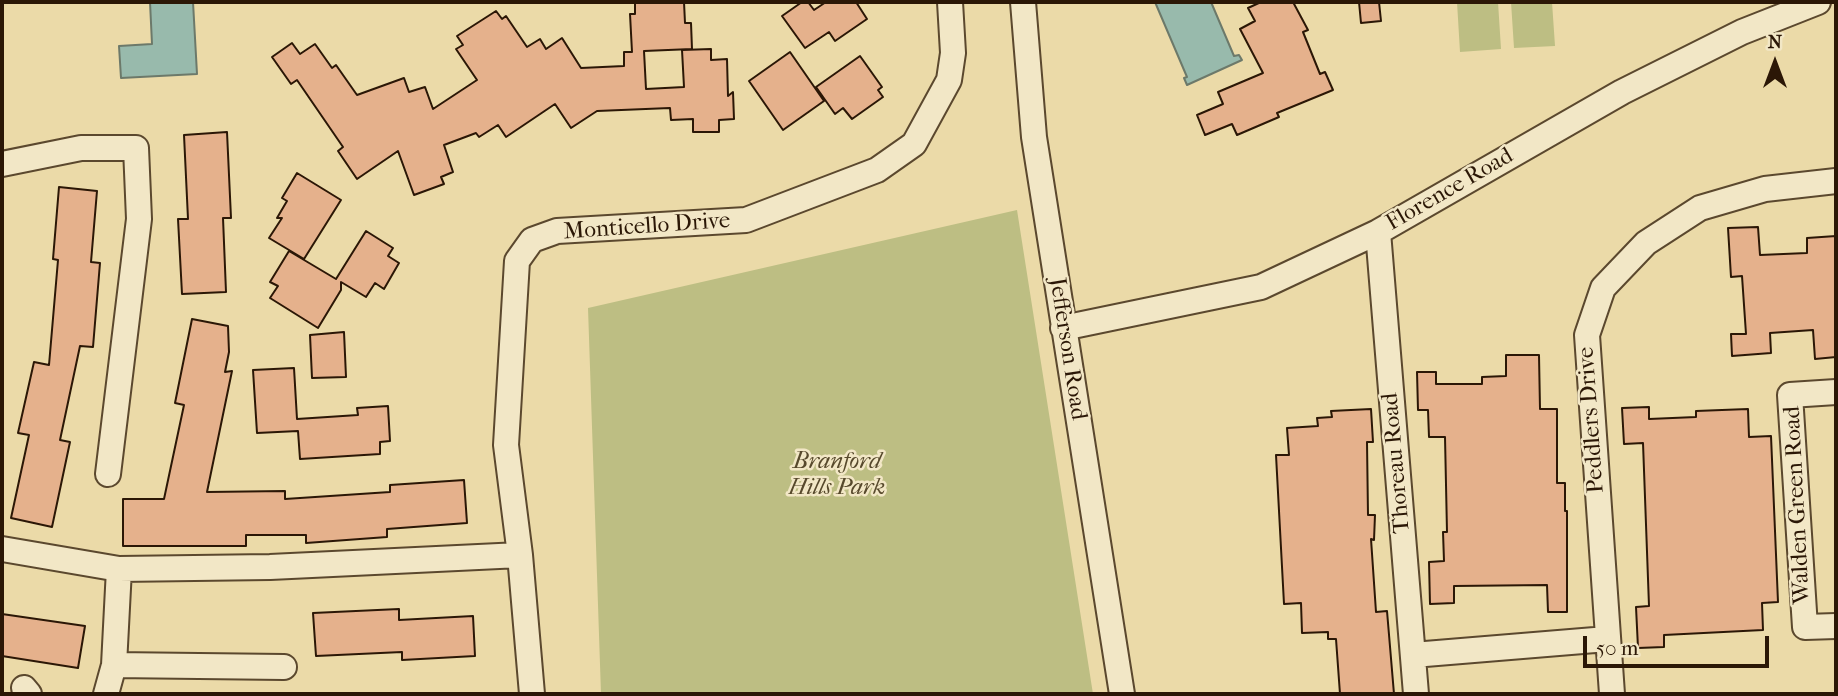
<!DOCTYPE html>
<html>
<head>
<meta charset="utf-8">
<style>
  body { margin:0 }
  #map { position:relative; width:1838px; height:696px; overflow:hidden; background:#ebdaa8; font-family:"IM FELL French Canon",serif }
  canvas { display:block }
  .frame { position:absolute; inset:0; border:4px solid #2b1706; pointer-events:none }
  .north { position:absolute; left:1740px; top:28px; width:70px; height:70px; -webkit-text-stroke:5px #f2e7c6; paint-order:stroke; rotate:0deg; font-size:19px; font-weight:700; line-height:28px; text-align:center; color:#2b1706 }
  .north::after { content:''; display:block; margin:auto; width:24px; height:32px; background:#2b1706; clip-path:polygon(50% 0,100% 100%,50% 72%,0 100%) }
  .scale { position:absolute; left:1583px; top:636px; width:186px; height:32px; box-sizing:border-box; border:4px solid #2b1706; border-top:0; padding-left:9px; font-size:21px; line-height:24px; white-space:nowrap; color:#2b1706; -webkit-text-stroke:5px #f2e7c6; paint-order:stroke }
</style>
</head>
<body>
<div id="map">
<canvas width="1838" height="696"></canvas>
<div class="frame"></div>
<div class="north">N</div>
<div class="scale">50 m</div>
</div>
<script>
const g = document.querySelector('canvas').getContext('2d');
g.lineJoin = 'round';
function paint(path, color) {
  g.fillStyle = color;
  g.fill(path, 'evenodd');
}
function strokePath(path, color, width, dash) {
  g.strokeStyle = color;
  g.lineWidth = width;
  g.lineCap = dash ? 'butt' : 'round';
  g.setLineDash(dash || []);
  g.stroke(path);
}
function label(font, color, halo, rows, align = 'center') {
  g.font = font + ' "IM FELL French Canon",serif';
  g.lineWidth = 5;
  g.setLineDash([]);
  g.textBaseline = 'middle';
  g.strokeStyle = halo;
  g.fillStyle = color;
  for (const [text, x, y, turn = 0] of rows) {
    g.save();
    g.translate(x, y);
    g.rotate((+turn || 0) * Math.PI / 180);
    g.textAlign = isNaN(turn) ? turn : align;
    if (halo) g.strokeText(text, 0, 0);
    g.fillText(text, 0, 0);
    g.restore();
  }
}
paint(new Path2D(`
  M1457 2H1498L1501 49 1460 52Z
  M1511 2H1552L1555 46 1514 48Z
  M1017 210 1093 694H601L588 308Z`), '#bdbe83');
const water = new Path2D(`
  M150 2H193L197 74 121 78 119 46 152 44Z
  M1155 2H1211L1234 56 1239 55 1242 60 1187 85 1184 78 1187 77Z`);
paint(water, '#98baac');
strokePath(water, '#6c796a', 2);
const building = new Path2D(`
  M635 2H684L685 23H691L692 49 644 51 646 89 684 87 682 50 711 49V60L727 59 728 96 733 92 734 119 719 120V132H693V119L671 120 670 108 597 111 571 128 555 104 506 137 498 125 479 137 476 133 444 145 453 172 441 177 444 184 414 195 398 151 357 179 338 151 343 147 297 80 291 84 272 57 292 43 300 54 315 44 332 68 336 65 357 95 404 78 409 92 425 87 433 109 477 80 456 49 463 45 457 36 496 11 502 19 506 16 527 47 540 39 546 49 562 38 581 68 624 66V52H632L630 14H635Z
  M802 2H808L814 10 826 2H856L867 19 835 41 829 32 805 48 782 16Z
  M1261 2H1293L1308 30 1303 32 1320 74 1325 72 1333 90 1277 113 1279 117 1237 135 1232 124 1205 135 1197 115 1223 104 1218 92 1263 73 1240 29 1255 21 1248 8Z
  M1359 2H1379L1381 21 1361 23Z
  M790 52 824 101 783 130 749 81Z
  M860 56 882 87 878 90 883 97 852 119 843 108 835 114 816 87Z
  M227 132 231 218H223L226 292 182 294 178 219H188L184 135Z
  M297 173 341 200 304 259 269 238 282 218H277L287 201 282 198Z
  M59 187 97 191 91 262 100 263 93 347 80 346 60 440 70 442 52 527 11 518 29 435 18 433 34 362 49 365 58 260 53 259Z
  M1758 227 1760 255 1807 253V238L1836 236V357L1815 359 1813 330 1770 333 1771 353 1732 356 1731 334H1746L1742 276 1731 277 1728 228Z
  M366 231 393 248 388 256 399 263 384 289 375 283 366 297 341 282V290L318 328 270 298 278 286 270 282 289 251 336 279Z
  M192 319 228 326 229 352 225 372 232 371 207 492 285 491V499L390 492V485L464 480 467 523 387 529V537L306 543V535H246V546H123V499H164L184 405 175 403Z
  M344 332 346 377 312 378 310 335Z
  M1506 355H1539L1540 409H1557V483H1565V511H1567V612H1548L1547 585 1454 586V603L1430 604 1429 562 1444 561 1443 532H1447L1445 437H1429L1428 410H1418L1417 372H1436V384H1482V377L1506 376Z
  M294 368 297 419 358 415 357 408 388 406 390 441 380 442V454L300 459 298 431 257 433 253 370Z
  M1649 407V419L1696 417V411L1748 409 1749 437 1771 436 1778 602 1762 603 1763 630 1664 635V647L1638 648 1636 607 1649 606 1643 443 1624 444 1622 408Z
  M1371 409 1373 442H1367L1368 515H1375L1374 540 1371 539 1376 612 1387 611 1394 694H1340L1336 639H1328V632L1302 633 1301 603 1284 604 1276 455H1289L1287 428 1318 426 1317 418 1332 417 1331 411Z
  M399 609V620L473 616 475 656 402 660V652L316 656 313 613Z
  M2 614 85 626 78 668 2 656Z`);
paint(building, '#e5b18c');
strokePath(building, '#2b1706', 2);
const minor = new Path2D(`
  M1023 2 1034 137 1122 694
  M2 164 81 148H136L139 219 108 474
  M1378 232 1416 694
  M1063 328 1261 287 1378 232 1622 92 1742 32 1818 2
  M1836 392 1790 395 1805 627 1836 626
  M2 549 119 569 270 567 520 555
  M1413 655 1607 639
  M114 665 284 667
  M24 688 29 694
  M106 694 114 665 119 569
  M532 694 520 555 506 445 517 261 532 240 557 231 746 220 877 170 914 144 949 80 953 53 950 2
  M1612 694 1587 335 1603 288 1646 243 1700 208 1765 189 1836 181`);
strokePath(minor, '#5b482e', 28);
strokePath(minor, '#f2e7c6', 24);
label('23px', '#2b1706', '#f2e7c6', [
  ["Florence Road",1450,190,-30],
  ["Monticello Drive",647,227,-4],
  ["Jefferson Road",1067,349,81],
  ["Peddlers Drive",1592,420,-94],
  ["Thoreau Road",1397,463,-95],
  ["Walden Green Road",1798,505,-93]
]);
label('italic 23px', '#57492c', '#f2e7c6', [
  ["Branford",837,462],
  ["Hills Park",837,488]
]);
</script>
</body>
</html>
